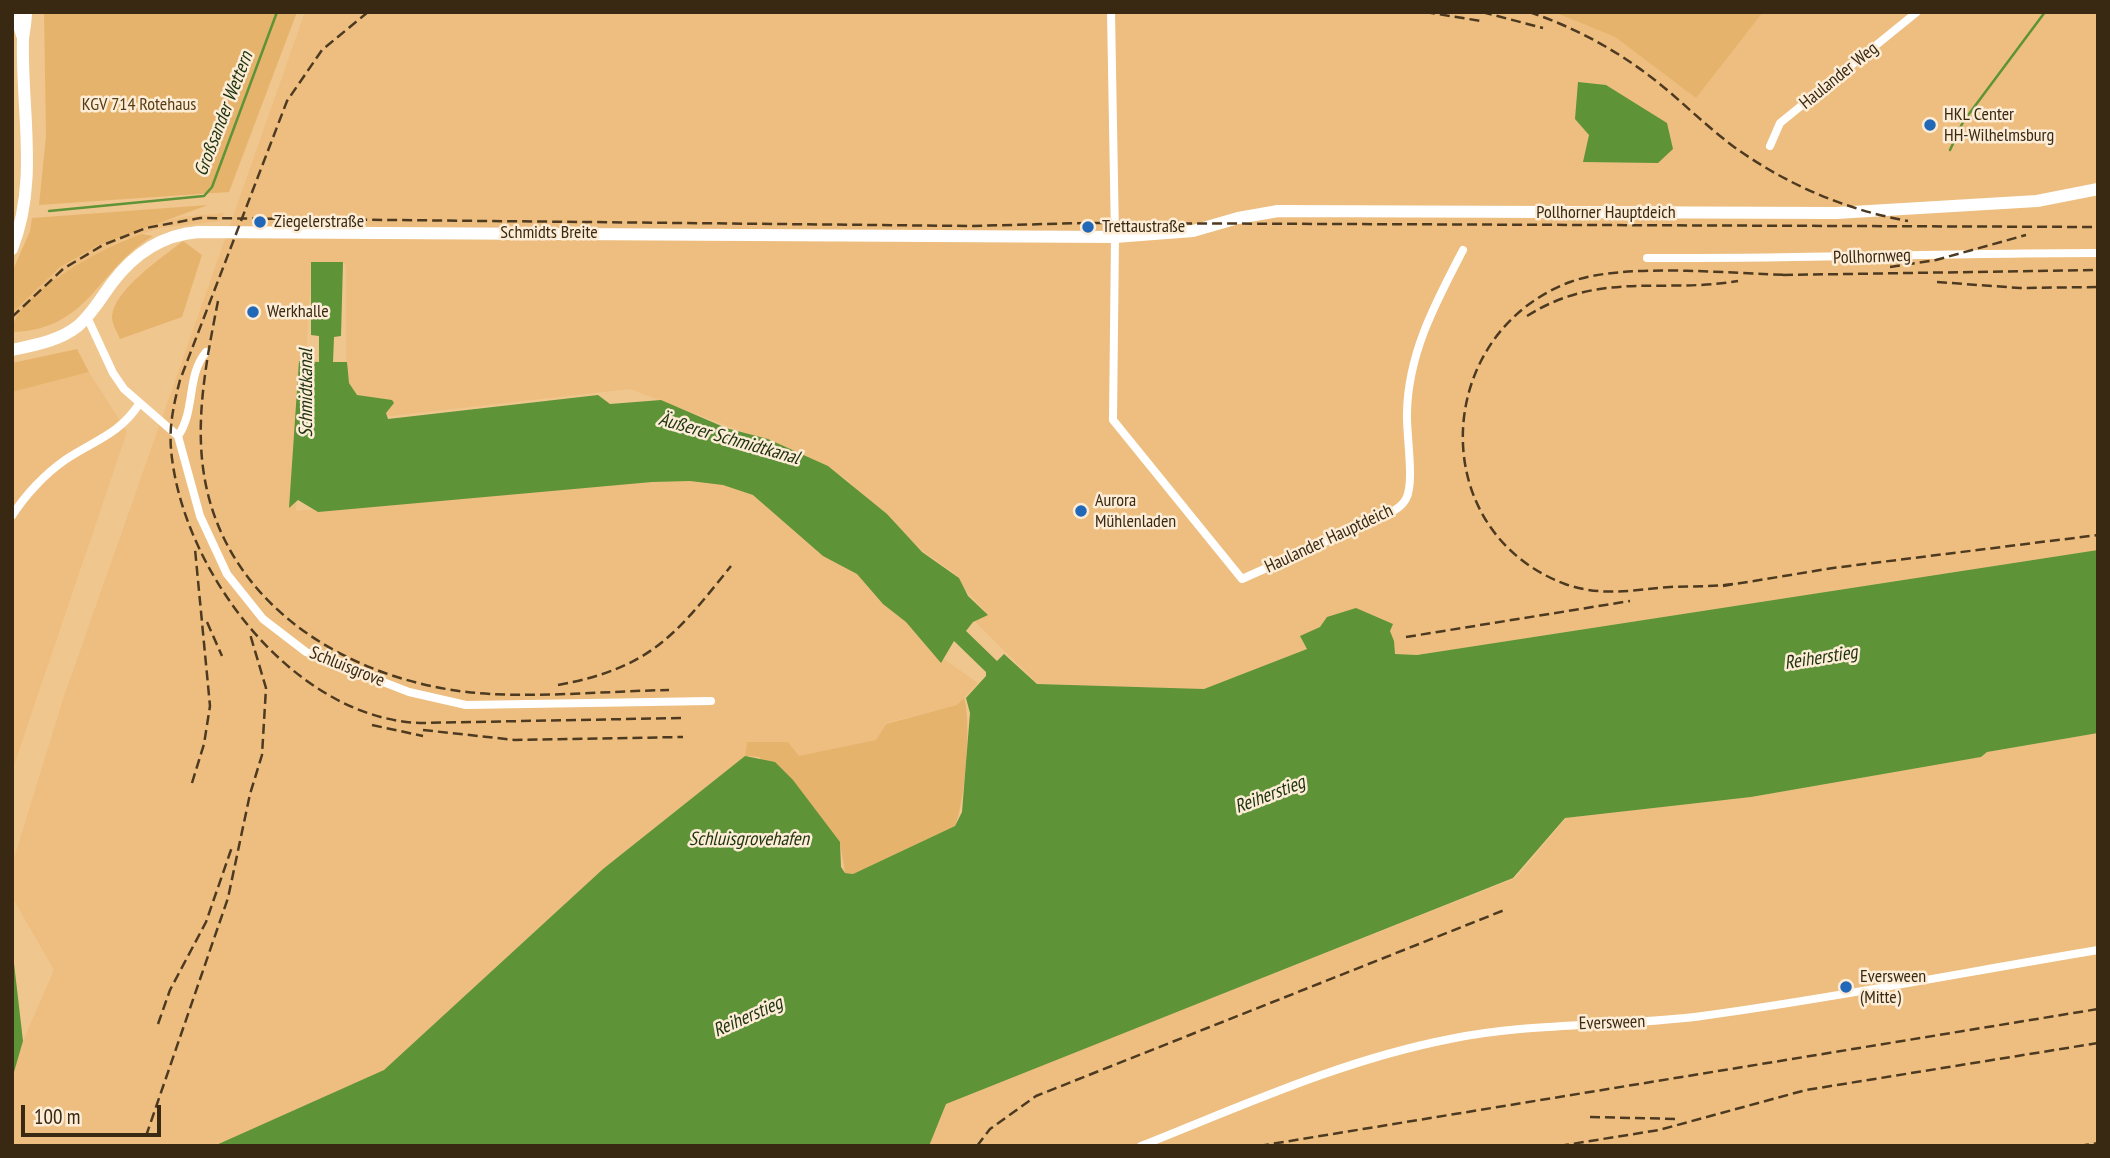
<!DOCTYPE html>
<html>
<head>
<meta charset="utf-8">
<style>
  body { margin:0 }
  #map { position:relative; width:2110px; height:1158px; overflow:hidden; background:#f0c68f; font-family:"PT Sans Narrow",sans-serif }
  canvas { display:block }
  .frame { position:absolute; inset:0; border:14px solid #392913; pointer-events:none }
  .scale { position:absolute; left:21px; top:1105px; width:140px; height:32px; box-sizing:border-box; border:4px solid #392913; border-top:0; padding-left:9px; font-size:21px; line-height:24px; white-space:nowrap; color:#392913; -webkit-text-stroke:5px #fdecd6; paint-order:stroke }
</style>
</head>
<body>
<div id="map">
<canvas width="2110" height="1158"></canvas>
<div class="frame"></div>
<div class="scale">100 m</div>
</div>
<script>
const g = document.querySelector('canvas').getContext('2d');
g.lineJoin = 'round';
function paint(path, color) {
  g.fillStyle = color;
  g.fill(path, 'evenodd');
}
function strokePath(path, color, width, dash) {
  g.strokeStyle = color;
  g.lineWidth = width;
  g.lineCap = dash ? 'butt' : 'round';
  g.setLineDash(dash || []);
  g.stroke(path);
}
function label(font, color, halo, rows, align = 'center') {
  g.font = font + ' "PT Sans Narrow",sans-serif';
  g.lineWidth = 5;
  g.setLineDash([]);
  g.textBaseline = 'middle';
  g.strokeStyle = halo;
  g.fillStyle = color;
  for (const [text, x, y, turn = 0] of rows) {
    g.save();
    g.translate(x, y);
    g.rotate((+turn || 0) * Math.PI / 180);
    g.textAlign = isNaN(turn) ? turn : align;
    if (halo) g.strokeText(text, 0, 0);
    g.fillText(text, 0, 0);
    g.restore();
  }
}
paint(new Path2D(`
  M305 12H1554L1615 37 1696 97 1763 12H2098V550L1417 655 1394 654V641L1390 631 1328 617 1320 627 1301 636 1307 649 1204 689 1038 684 975 622 985 611 966 591 957 575 920 549 846 479 813 459 781 446 630 389 365 419 346 397V266L343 262H312L296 511 636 472 688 470 812 513 945 660 978 683 958 705 886 723 876 740 799 757 747 742 745 756 603 869 384 1070 214 1146H12V1079L23 1041 54 970 12 897V865L63 699Z
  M224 213 221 221 161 228 122 240 54 280 12 321V313L20 302 60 267 99 245 141 227 181 217Z
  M89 372 127 432 12 771V392Z
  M2098 733V1146H929L946 1103 1516 878 1566 818 1751 797 1981 757 1987 752Z`), '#edbe7f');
paint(new Path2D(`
  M44 12H297L229 192 39 205 46 136Z
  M1554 12H1763L1696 98 1615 37Z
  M208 205 99 245 60 267 12 313V272L30 231 32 218Z
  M142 234 153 236C97 269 90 330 12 332 12 295 109 244 142 234Z
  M183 241 202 255 182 317 120 339C117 332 112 324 112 317 113 290 163 257 183 241Z
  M77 349 89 372 12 392V363Z
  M964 698C972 721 965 804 955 826L853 874 845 873 840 842 759 757 745 756 747 742H788L799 756 876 740 886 724 957 705Z`), '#e6b36c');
paint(new Path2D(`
  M1578 82 1606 85 1667 123 1673 149 1658 163 1583 162 1589 135 1575 119Z
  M311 262H343L341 336 334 337 333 362H347L349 383 357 395 392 400 394 403 386 413 388 419 598 395 610 404 661 400 726 428 768 439 828 466 887 514 922 552 959 578 968 596 988 615 973 622 966 631 997 661 1004 654 1037 684 1204 689 1307 649 1300 636 1320 627 1327 617 1356 608 1393 624 1390 631 1394 641 1395 654 1417 655 2098 550V733L1987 752 1981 757 1751 797 1565 818 1513 878 946 1104 929 1146H214L384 1070 603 869 745 756 775 762 793 780 840 842 841 867 845 873 853 874 955 826 962 812 970 713 966 698 986 676V672L954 641 941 663 906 622 883 604 857 574 823 556 753 495 723 485 690 481 652 482 318 512 298 500 289 508 299 361 319 362V336L311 335Z
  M12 946 23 1041 12 1079Z`), '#5e9338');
strokePath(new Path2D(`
  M1950 150 1963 122 2045 12
  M49 211 204 196 212 187 277 12`), '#5e9338', 2.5);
strokePath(new Path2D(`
  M1111 12 1115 237 1113 420 1242 579 1389 513C1396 510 1402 506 1406 499 1415 482 1406 434 1407 413 1408 353 1436 302 1463 250
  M1770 146 1780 123 1917 12
  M1647 258C1797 259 1947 253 2098 253
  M87 317 113 373 124 389 178 436 200 516 227 574 263 619 306 652 409 692 466 705 711 701
  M178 436C196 410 186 376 206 352
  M12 516C25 495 45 474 65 460 93 441 120 434 139 404
  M1141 1146C1242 1106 1342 1060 1450 1039 1533 1022 1618 1027 1702 1016 1835 998 1966 972 2098 950`), '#fff', 8);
strokePath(new Path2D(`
  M15 12 22 35
  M12 249C39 181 21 110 23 39 24 30 26 21 26 12
  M12 350C35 345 59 341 78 326 92 314 101 298 112 283 133 255 162 235 198 232L1115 237 1193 231 1238 218 1278 211 1836 213 2037 201 2098 189`), '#fff', 12);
strokePath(new Path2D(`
  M368 12 322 50 287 101 180 380C174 403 169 425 171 449 181 569 292 718 420 723L681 718
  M1425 12 1481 21
  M1482 12 1543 28
  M1529 12C1571 26 1611 47 1647 74 1678 97 1705 126 1737 149 1788 185 1846 210 1908 221
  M1890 267 1936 260 2026 235
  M1783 275 2098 270
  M1937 282 2020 288 2098 287
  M218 301C208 352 197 407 202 459 215 597 339 677 467 692 528 699 606 691 669 690
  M1527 316C1600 270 1662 294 1738 281
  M12 317 63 269 103 245 146 228 200 218 971 226 1084 223 2098 227
  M1733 584C1712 587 1691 586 1670 587 1633 590 1601 597 1565 584 1424 531 1432 334 1570 282 1624 262 1732 274 1792 275
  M1723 586 1833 568 2098 535
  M207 622 222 656
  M1406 637 1630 601
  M558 685C650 668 675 636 731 566
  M372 725 423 736
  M423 730 515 740 683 737
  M192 783 204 744 210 706 195 549
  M158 1024 170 990 206 922 232 847
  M1590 1117 1679 1119
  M146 1136 228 898 250 794 262 755 266 688 250 634
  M977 1146 990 1129 1036 1096 1507 909
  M1259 1146 2098 1009
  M1559 1146 1659 1130 1806 1090 2098 1043
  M2079 1146 2098 1143`), '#4d3a21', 2.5, [10, 5]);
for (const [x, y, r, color] of [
  [1930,125,7,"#2168b8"],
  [260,222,7,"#2168b8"],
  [1088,227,7,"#2168b8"],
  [253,312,7,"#2168b8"],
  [1081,511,7,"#2168b8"],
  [1846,987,7,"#2168b8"]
]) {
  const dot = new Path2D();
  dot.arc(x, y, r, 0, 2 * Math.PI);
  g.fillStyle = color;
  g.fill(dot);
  strokePath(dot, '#fdecd6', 2.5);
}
label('18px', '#392913', '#fdecd6', [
  ["Haulander Weg",1839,76,-39],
  ["Pollhorner Hauptdeich",1606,213],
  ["Schmidts Breite",549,233],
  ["Pollhornweg",1872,257,-2],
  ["Haulander Hauptdeich",1329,539,-25],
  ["Schluisgrove",347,667,22],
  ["Eversween",1612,1023,-2]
]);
label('18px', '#573c14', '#fdecd6', [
  ["KGV 714 Rotehaus",139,105]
]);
label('18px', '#392913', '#fdecd6', [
  ["HKL Center",1944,115],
  ["HH-Wilhelmsburg",1944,136],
  ["Ziegelerstraße",274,222],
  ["Trettaustraße",1102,227],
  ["Werkhalle",267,312],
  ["Aurora",1095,501],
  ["Mühlenladen",1095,522],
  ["Eversween",1860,977],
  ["(Mitte)",1860,998]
], 'left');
label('italic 19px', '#1d330e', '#fdecd6', [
  ["Großsander Wettern",224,114,-69],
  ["Schmidtkanal",307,393,-90],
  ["Äußerer Schmidtkanal",729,439,16],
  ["Reiherstieg",1821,658,-9],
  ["Reiherstieg",1270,795,-21],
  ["Schluisgrovehafen",749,840],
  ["Reiherstieg",748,1017,-24]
]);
</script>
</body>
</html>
